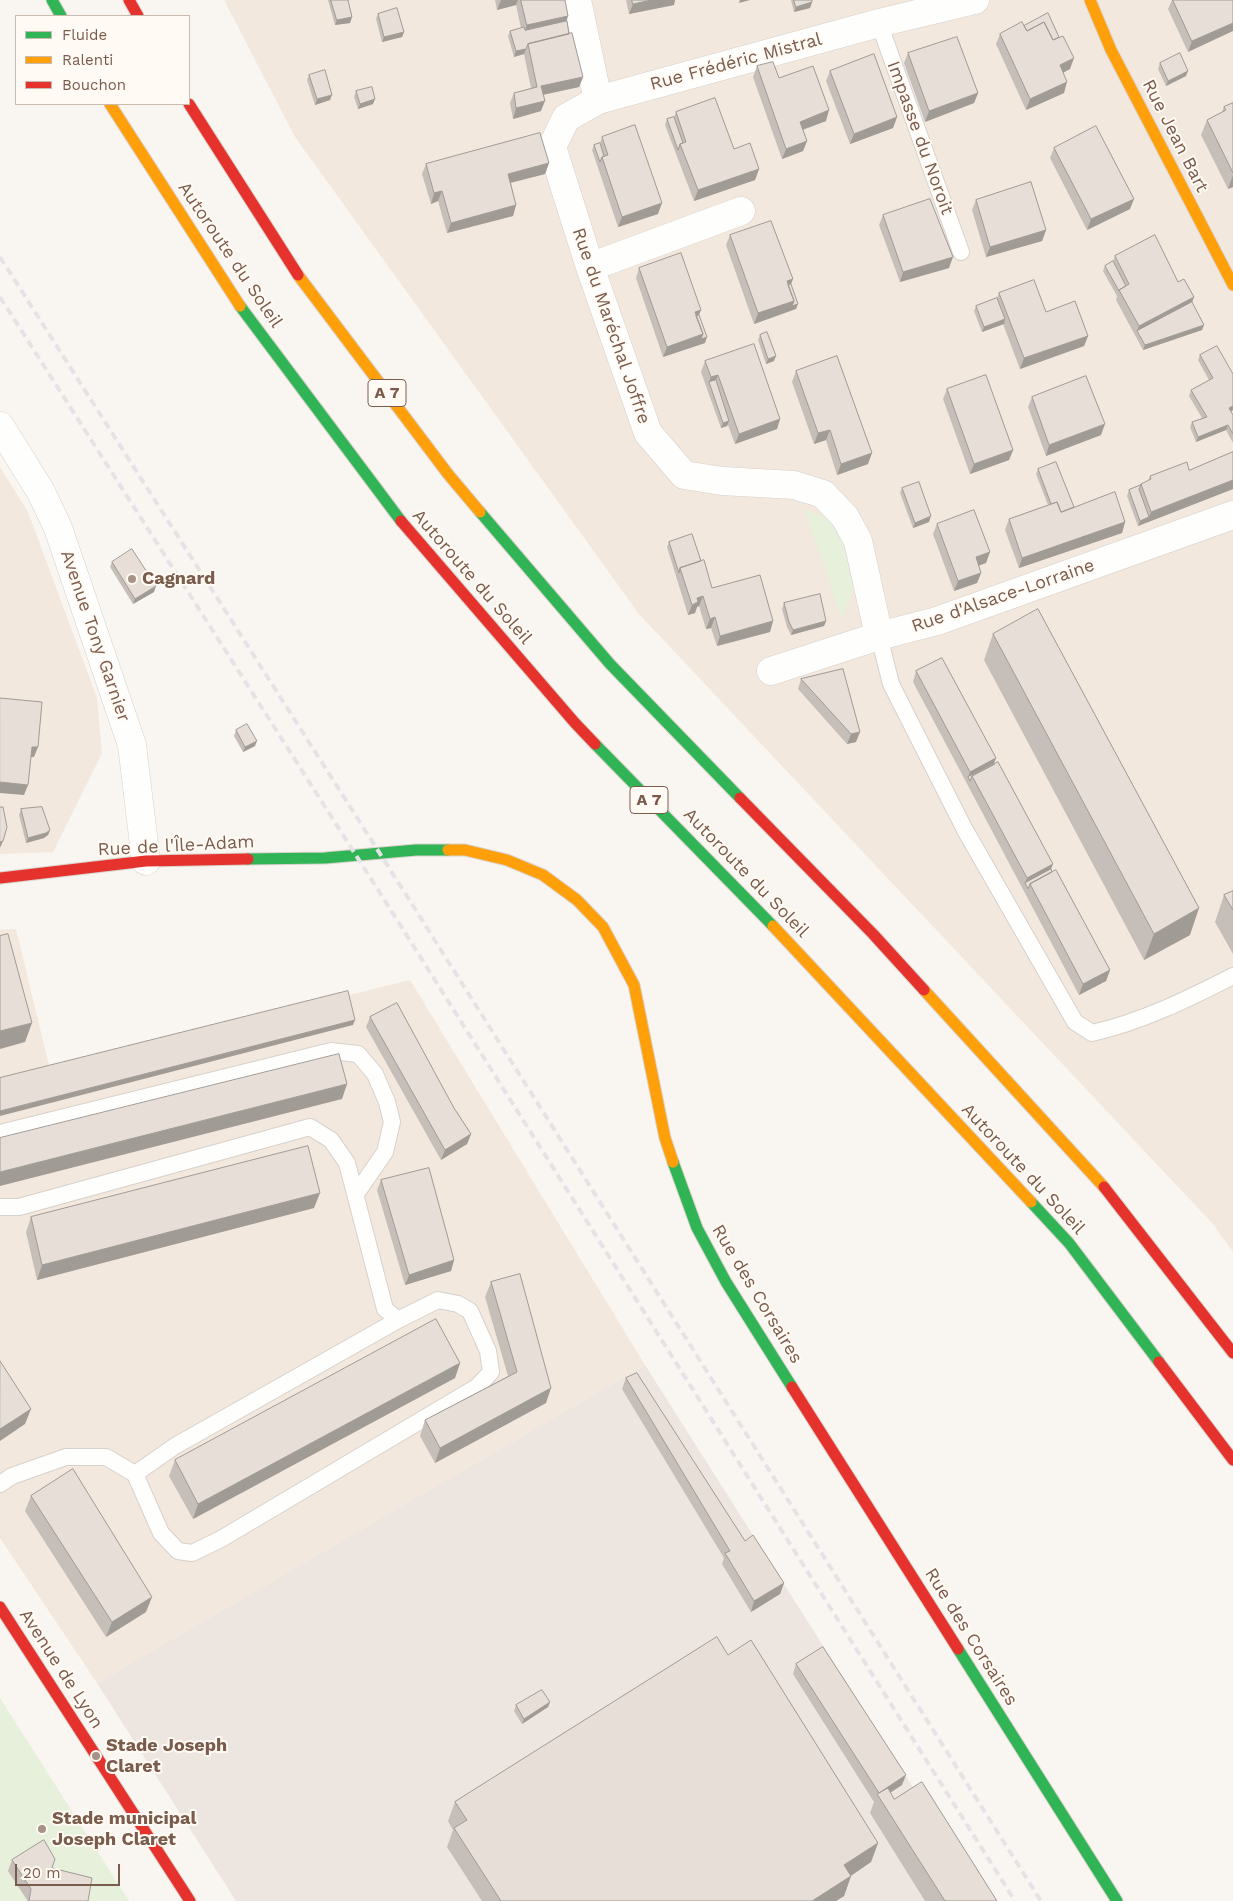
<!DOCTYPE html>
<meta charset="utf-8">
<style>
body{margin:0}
#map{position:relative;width:1233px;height:1901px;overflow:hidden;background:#f9f5f0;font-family:"Work Sans",sans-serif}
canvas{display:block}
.legend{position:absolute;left:15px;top:15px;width:175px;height:90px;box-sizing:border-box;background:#fffaf3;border:1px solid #cabbb1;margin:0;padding:6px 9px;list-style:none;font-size:15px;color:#7a5c4d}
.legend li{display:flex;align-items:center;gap:10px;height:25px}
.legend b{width:25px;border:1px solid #cabbb1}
.scale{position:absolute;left:15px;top:1864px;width:105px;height:22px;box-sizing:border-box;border:2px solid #7a5c4d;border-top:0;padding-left:6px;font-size:15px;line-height:18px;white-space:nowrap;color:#7a5c4d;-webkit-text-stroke:4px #fffaf3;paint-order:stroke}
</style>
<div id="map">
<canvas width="1233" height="1901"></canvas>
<ul class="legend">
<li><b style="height:6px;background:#30b455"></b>Fluide</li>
<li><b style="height:6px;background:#ff9f0a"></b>Ralenti</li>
<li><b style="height:6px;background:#e5322d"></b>Bouchon</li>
</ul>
<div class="scale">20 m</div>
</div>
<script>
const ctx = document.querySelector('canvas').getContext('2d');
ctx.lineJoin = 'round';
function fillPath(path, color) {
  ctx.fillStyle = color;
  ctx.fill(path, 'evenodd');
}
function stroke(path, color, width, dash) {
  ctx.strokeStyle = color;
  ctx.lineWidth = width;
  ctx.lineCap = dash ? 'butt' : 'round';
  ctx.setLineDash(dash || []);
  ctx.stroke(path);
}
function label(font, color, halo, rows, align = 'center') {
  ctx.font = font + ' "Work Sans",sans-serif';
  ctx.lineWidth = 4;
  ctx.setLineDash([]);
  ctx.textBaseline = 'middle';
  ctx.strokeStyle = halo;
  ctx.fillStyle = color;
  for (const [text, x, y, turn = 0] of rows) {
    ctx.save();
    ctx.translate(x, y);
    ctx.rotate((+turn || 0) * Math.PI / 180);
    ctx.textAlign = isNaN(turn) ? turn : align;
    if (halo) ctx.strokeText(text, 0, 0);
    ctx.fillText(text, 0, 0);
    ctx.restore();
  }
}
fillPath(new Path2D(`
 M224,0H1233V1252L1213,1224L639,614L295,137Z
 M0,467L28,512L97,698L102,753L53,852L0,854Z
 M16,929L50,1070L410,980L645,1365L97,1683L0,1538V930Z`), '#f2e8de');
fillPath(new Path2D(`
 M645,1365L985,1901H236L97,1683Z`), '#ede5e0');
fillPath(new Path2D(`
 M804,509L827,519L839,532L850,562L853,590L842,619Z
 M0,1698L129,1901H0Z`), '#e7f0db');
const lane = new Path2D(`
 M879,23L961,252
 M879,636L891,684L965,830L1075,1022L1092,1033C1141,1022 1188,999 1233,976
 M0,1133L331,1051L358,1054L375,1074L387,1102L392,1122L385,1152L356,1194
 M0,1207H19L310,1127L331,1140L347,1163L385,1309L398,1320L438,1300L458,1304L470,1311L488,1351L491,1372L477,1387L221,1539L192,1553L178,1551L161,1533L135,1474L106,1457H66L12,1476L0,1484
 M135,1474L175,1446L398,1320`);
const street = new Path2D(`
 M577,0L598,100
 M590,267L741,211
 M0,426L41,492L58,528L132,745L146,861
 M879,636L858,541L845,517L823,494L794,485L722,481L684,475L648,433L590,267L552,147L566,118L598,100L879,23L975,0
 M771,671L879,636L937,621L1233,515`);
const fast = new Path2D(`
 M52,0L61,16
 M240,306L401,521
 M480,512L610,664L740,798
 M595,744L773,926
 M248,859L325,858L416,850H448
 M673,1162L697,1228L726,1282L792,1387
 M1031,1202L1069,1243L1159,1362
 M958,1649L1117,1901`);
const slow = new Path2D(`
 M1090,0L1111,50L1233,285
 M110,104L240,306
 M298,275L448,474L480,512
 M448,850H465L507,860L543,875L577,900L603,927L634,985L665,1138L673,1162
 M773,926L1031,1202
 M924,990L1104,1187`);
const jam = new Path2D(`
 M129,0L138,16
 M189,104L298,275
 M401,521L575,723L595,744
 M740,798L873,934L924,990
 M0,878L146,861L248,859
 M1104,1187L1233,1353
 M1159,1362L1233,1460
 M792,1387L958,1649
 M0,1607L190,1901`);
stroke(lane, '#d7d1cb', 18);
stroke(street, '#d7d1cb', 29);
stroke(fast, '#d9d2cb', 13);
stroke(slow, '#d9d2cb', 13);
stroke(jam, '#d9d2cb', 13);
stroke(lane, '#fefefd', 16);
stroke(street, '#fefefd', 28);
stroke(fast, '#30b455', 11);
stroke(slow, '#ff9f0a', 11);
stroke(jam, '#e5322d', 11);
stroke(new Path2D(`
 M0,257L398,882L1041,1901
 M0,297L380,893L1015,1901`), '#e6e3e7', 4, [8, 5]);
fillPath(new Path2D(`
 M328,0H348L352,17L350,23L335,25Z
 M495,0H565L567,21L569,34L583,77L579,87L543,95L541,111L513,119L510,103L514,93L531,88L524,54L514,57L508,36L510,31L521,28L516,5L497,10Z
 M626,0H675L674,5L629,14Z
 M791,0H812V2L810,8L794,12Z
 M1172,0H1233L1188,52L1168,9Z
 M378,14L404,32L402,37L382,42L376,19Z
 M1024,26L1070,69L1063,72L1064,93L1026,110L996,44L1000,34Z
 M908,53L978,93L974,103L925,122L904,63Z
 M1160,63L1186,76L1166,86L1158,69Z
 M757,66L779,78L826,121L803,130L807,141L803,151L782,159L753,77Z
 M830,71L897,117L893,128L850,144L826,81Z
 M309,75L330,100L315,105L307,80Z
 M356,91L373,104L358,109L354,97Z
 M1233,103V187L1228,189L1201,135L1207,120L1222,112L1224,107Z
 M676,112L734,149L759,169L755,180L694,201L665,125L667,119L674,117Z
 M602,137L658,214L618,227L592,150L594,145L600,143Z
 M1054,148L1130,209L1087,230L1050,158Z
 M549,163L545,174L511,183L516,205L513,216L447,233L438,201L431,204L422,174L426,164Z
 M976,200L1046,230L1042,241L986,257L972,210Z
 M883,215L949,268L900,282L879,225Z
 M730,235L791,284L796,309L754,324L726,245Z
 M1115,256L1178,282L1194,297L1192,302L1202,330L1143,350L1116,300L1117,296L1103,271L1105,266L1113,261Z
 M639,268L699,315L705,343L663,357L636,278Z
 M999,293L1046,312L1088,336L1084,346L1020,369L1003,324L982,332L974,311L976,306L997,298Z
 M760,335L774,361L766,364L758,340Z
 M1200,355L1233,374V410L1231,412L1233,415V443L1226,430L1196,442L1190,427L1192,422L1202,418L1189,396L1191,390L1209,380L1198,360Z
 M705,361L780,419L777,429L735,444L728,425L727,426L721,428L701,372Z
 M796,371L868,464L837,475L826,440L814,444L792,382Z
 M947,389L1013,450L1009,460L970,474L943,399Z
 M1032,397L1101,435L1046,456L1028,407Z
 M1038,469L1074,507L1125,522L1122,533L1019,568L1005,530L1009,519L1048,505L1036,474Z
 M1189,470L1233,489L1138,526L1127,496L1129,490L1148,481L1150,476Z
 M902,488L929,522L913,528L900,493Z
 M937,524L986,563L979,565L981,573L977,583L954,591L933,534Z
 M669,542L701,561L712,588L773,621L770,632L717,646L711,628L706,629L699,606L697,607L695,613L688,615L667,547Z
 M112,562L154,592L133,604L110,567Z
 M784,603L826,621L824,626L791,635L787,627L782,609Z
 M993,634L1190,935L1144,960L984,660Z
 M843,669L856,742L847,744L798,689L801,679Z
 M916,671L996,758L994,763L1051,869L1110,970L1106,981L1079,995L913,682Z
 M236,730L255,746L243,752L234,736Z
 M21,809L50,830L48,835L44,838L26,843L19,815Z
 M1233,891V954L1215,922L1224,895Z
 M370,1017L454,1108L471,1134L467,1144L441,1160L366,1027Z
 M381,1180L454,1260L451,1271L405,1285L377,1190Z
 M314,1208L37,1280L26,1232L31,1217Z
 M491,1282L546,1403L435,1463L420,1436L425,1420L508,1376L485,1297Z
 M460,1363L455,1378L193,1519L169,1476L175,1460Z
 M626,1378L745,1541L784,1583L780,1594L751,1612L722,1564L724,1558L622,1389Z
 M31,1496L146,1612L106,1637L25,1511Z
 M728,1655L878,1843L871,1862L851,1876L844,1896L836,1901H482L447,1847L453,1830L448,1821L455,1802Z
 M796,1664L902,1785L890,1793L894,1799L997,1901H925L870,1813L874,1802L793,1674Z
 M550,1702L548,1707L522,1724L514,1711L516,1705Z
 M12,1860L52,1868L88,1901H27V1900L8,1871Z`), '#c6bfb9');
fillPath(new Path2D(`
 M501,0H518L516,5L497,10Z
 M652,0H675L674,5L629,14L633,4Z
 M740,0H750L739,3Z
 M812,2L810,8L794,12L796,7Z
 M568,16L565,27L523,35L527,25Z
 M352,17L350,23L335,25L337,20Z
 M1233,23V31L1188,52L1192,41Z
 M404,32L402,37L382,42L384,37Z
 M526,49L524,54L514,57L516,51Z
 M1074,58L1070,69L1057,76L1060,65Z
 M1188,71L1186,76L1166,86L1168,81Z
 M583,77L579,87L537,96L541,86Z
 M1067,82L1064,93L1026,110L1030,99Z
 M978,93L974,103L925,122L929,111Z
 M332,95L330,100L315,105L317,99Z
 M375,99L373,104L358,109L360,104Z
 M545,101L541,111L513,119L516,108Z
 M829,110L826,121L796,132L800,122Z
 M897,117L893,128L850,144L854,134Z
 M807,141L803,151L782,159L786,149Z
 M549,163L545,174L505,184L508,174Z
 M759,169L755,180L694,201L698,190Z
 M1233,175V187L1228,189Z
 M442,191L438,201L431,204L434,193Z
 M1134,199L1130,209L1087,230L1091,219Z
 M662,203L658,214L618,227L622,217Z
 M516,205L513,216L447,233L451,223Z
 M1046,230L1042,241L986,257L990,247Z
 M953,257L949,268L900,282L903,272Z
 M793,279L789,289L787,281Z
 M1194,297L1190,308L1137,331L1139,326Z
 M794,301L790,311L754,324L758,313Z
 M798,304L796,309L790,311L792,306Z
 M701,310L697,320L695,312Z
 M1005,319L1004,324L982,332L984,327Z
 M1204,325L1202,330L1143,350L1145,345Z
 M703,334L707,337L705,343L663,357L667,347Z
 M1088,336L1084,346L1020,369L1024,358Z
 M776,356L774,361L766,364L768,359Z
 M718,375L714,385L709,382L711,377Z
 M1233,406V410L1227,413L1229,408Z
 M780,419L777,429L735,444L739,434Z
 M729,421L727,426L721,428L723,423Z
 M1105,424L1101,435L1046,456L1049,445Z
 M1228,425L1226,430L1196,442L1198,437Z
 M830,430L826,440L814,444L818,433Z
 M1013,450L1009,460L970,474L974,464Z
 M872,453L868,464L837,475L841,464Z
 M1233,480V489L1138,526L1140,521L1149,517L1151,512Z
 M931,516L929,522L913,528L915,523Z
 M1125,522L1122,533L1019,568L1022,558Z
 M990,552L986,563L972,568L976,557Z
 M981,573L977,583L954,591L958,581Z
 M156,586L154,592L133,604L135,599Z
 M703,596L699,606L697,607L695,613L688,615L692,605L697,598Z
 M715,617L711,628L706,629L710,619Z
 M773,621L770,632L717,646L720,636Z
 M826,621L824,626L791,635L793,630Z
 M860,732L856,742L847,744L851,734Z
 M257,741L255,746L243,752L245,747Z
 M32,747H38L34,757H29Z
 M996,758L992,768L968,777L966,782L970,772Z
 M0,782L28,785L24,795L0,793Z
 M50,830L48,835L44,838L26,843L28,838Z
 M3,841L0,848V842Z
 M1053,864L1049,874L1025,883L1027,878Z
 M1199,908L1190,935L1144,960L1154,934Z
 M1110,970L1106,981L1079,995L1083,984Z
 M355,1020L353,1025L0,1116V1111Z
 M32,1023L25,1042L0,1049V1031Z
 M347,1084L342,1099L0,1186V1172Z
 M471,1134L467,1144L441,1160L445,1150Z
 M320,1193L314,1208L37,1280L42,1265Z
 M454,1260L451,1271L405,1285L409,1275Z
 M460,1363L455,1378L193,1519L198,1504Z
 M551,1388L546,1403L435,1463L440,1448Z
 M31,1409L25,1424L0,1441V1429Z
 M784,1583L780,1594L751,1612L754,1601Z
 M152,1597L146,1612L106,1637L112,1622Z
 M550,1702L548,1707L522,1724L524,1719Z
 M906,1775L902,1785L880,1799L879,1793Z
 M878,1843L871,1862L837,1885L844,1865Z
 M851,1876L844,1896L836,1901H812Z`), '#a19b96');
const building = new Path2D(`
 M331,0H348L352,17L337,20Z
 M521,0H565L568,16L527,25Z
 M632,0H652L633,4Z
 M794,0H812V2L796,7Z
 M1173,0H1233V23L1192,41Z
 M397,8L404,32L384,37L378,14Z
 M1048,13L1059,37L1053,40L1044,22L1027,31L1024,26Z
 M567,21L569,34L528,44L526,49L516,51L510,31L524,27L525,30Z
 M1022,22L1027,31L1044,22L1053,40L1063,36L1074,58L1060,65L1067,82L1030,99L1000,34Z
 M572,33L583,77L541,86L545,101L516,108L514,93L537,87L528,44Z
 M957,37L978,93L929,111L908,53Z
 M1180,53L1188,71L1168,81L1160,63Z
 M874,54L897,117L854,134L830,71Z
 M773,62L779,78L813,66L829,110L800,122L807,141L786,149L757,66Z
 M325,70L332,95L317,99L309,75Z
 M372,87L375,99L360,104L356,91Z
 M715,98L734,149L750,143L759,169L698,190L680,144L686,142L676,112Z
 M1233,103V173L1207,120L1226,110L1224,107Z
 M674,117L683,143L680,144L678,150L667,119Z
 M635,125L662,203L622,217L602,157L608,155L602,137Z
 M1096,126L1134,199L1091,219L1054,148Z
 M540,133L549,163L508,174L516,205L451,223L442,191L434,193L426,164Z
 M600,143L604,156L602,157L600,162L594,145Z
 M1031,182L1046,230L990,247L976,200Z
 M930,199L953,257L903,272L883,215Z
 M771,221L793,279L787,281L794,301L758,313L730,235Z
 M1155,235L1178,282L1184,279L1194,297L1139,326L1119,290L1129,284L1115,256Z
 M681,253L701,310L695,312L703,334L667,347L639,268Z
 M1113,261L1126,286L1119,290V291L1105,266Z
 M1034,280L1046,312L1075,301L1088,336L1024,358L999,293Z
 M791,284L798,304L792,306L794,301L788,285Z
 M997,298L1005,319L984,327L976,306Z
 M1192,302L1204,325L1145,345L1137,331Z
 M699,315L707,337L701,339L703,334L696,316Z
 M767,332L776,356L768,359L760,335Z
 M754,344L780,419L739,434L718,375L711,377L705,361Z
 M1217,346L1233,374V406L1229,408L1233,415V434L1228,425L1198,437L1192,422L1207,417L1191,390L1213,378L1200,355Z
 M837,356L872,453L841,464L830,430L818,433L796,371Z
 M986,375L1013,450L974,464L947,389Z
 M1086,376L1105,424L1049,445L1032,397Z
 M716,380L729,421L723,423L709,382Z
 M1233,452V480L1151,512L1141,484L1151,479L1150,476L1187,462L1189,470Z
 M1056,462L1074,507L1061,512L1057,502L1051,504L1038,469Z
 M919,482L931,516L915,523L902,488Z
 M1141,485L1139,489L1149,517L1140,521L1129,490Z
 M1115,492L1125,522L1022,558L1009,519L1057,502L1061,512Z
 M974,510L990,552L976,557L981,573L958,581L937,524Z
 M692,534L701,561L680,568L679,573L669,542Z
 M132,549L156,586L135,599L112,562Z
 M704,560L712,588L760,575L773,621L720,636L715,617L710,619L703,596L697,598L698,602L692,605L680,568Z
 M820,594L826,621L793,630L789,622L784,603Z
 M1038,609L1199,908L1154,934L993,634Z
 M942,658L996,758L970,772L916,671Z
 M843,669L860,732L851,734L801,679Z
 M0,698L42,702L38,747H32L28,785L0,782Z
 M247,724L257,741L245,747L236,730Z
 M998,762L1053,864L1027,878L972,776Z
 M994,763L995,764L972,776L970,781L968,777Z
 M0,807H3L7,827L3,841L0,842Z
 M42,807L50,830L46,833L28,838L21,809Z
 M1051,869L1052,872L1030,884L1028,889L1025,883Z
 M1056,870L1110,970L1083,984L1030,884Z
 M1233,891V910L1224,895Z
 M8,934L32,1023L0,1031V936Z
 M348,991L355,1020L0,1111V1078Z
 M397,1003L454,1108L471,1134L445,1150L370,1017Z
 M339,1054L347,1084L0,1172V1138Z
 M308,1146L320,1193L42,1265L31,1217Z
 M429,1168L454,1260L409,1275L381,1180Z
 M520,1274L551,1388L440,1448L425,1420L517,1372L491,1282Z
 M436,1319L460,1363L198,1504L175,1460Z
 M0,1361L31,1409L0,1429Z
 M637,1373L745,1541L753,1535L784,1583L754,1601L725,1553L730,1551L626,1378Z
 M73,1469L152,1597L112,1622L31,1496Z
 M717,1637L728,1655L751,1640L878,1843L844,1865L851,1876L812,1901H501L454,1828L467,1820L455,1802Z
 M823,1647L906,1775L879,1793L796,1664Z
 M542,1690L550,1702L524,1719L516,1705Z
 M922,1782L997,1901H945L877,1794L888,1788L894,1799Z
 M44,1840L55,1859L52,1868L92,1878L88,1901H29L31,1889L12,1860Z`);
fillPath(building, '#e6ded7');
stroke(building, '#a19b96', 1);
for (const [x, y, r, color] of [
 [132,579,5,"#a69286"],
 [96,1756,5,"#a69286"],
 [42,1829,5,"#a69286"]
]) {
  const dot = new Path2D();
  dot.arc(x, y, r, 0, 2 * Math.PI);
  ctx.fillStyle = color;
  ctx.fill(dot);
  stroke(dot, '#fffaf3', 2);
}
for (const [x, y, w] of [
 [387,393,38],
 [649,800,38]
]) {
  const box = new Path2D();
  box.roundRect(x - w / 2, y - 13.5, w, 27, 4);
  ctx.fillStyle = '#fffaf3';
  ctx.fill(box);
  stroke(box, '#7a5c4d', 1);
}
label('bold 16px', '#7a5c4d', null, [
 ["A 7",387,393],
 ["A 7",649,800]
]);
label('18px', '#7a5c4d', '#fffaf3', [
 ["Rue Frédéric Mistral",736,62,-15],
 ["Rue Jean Bart",1175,136,63],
 ["Impasse du Noroit",920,138,70],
 ["Autoroute du Soleil",230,255,56],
 ["Rue du Maréchal Joffre",611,326,71],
 ["Autoroute du Soleil",472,577,49],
 ["Rue d'Alsace-Lorraine",1003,596,-19],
 ["Avenue Tony Garnier",95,636,71],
 ["Rue de l'Île-Adam",176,846,-3],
 ["Autoroute du Soleil",746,873,46],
 ["Autoroute du Soleil",1023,1169,47],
 ["Rue des Corsaires",757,1294,59],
 ["Rue des Corsaires",971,1637,58],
 ["Avenue de Lyon",61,1669,57]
]);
label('bold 18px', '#7a5c4d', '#fffaf3', [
 ["Cagnard",142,579],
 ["Stade Joseph",106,1746],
 ["Claret",106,1767],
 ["Stade municipal",52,1819],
 ["Joseph Claret",52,1840]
], 'left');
</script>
